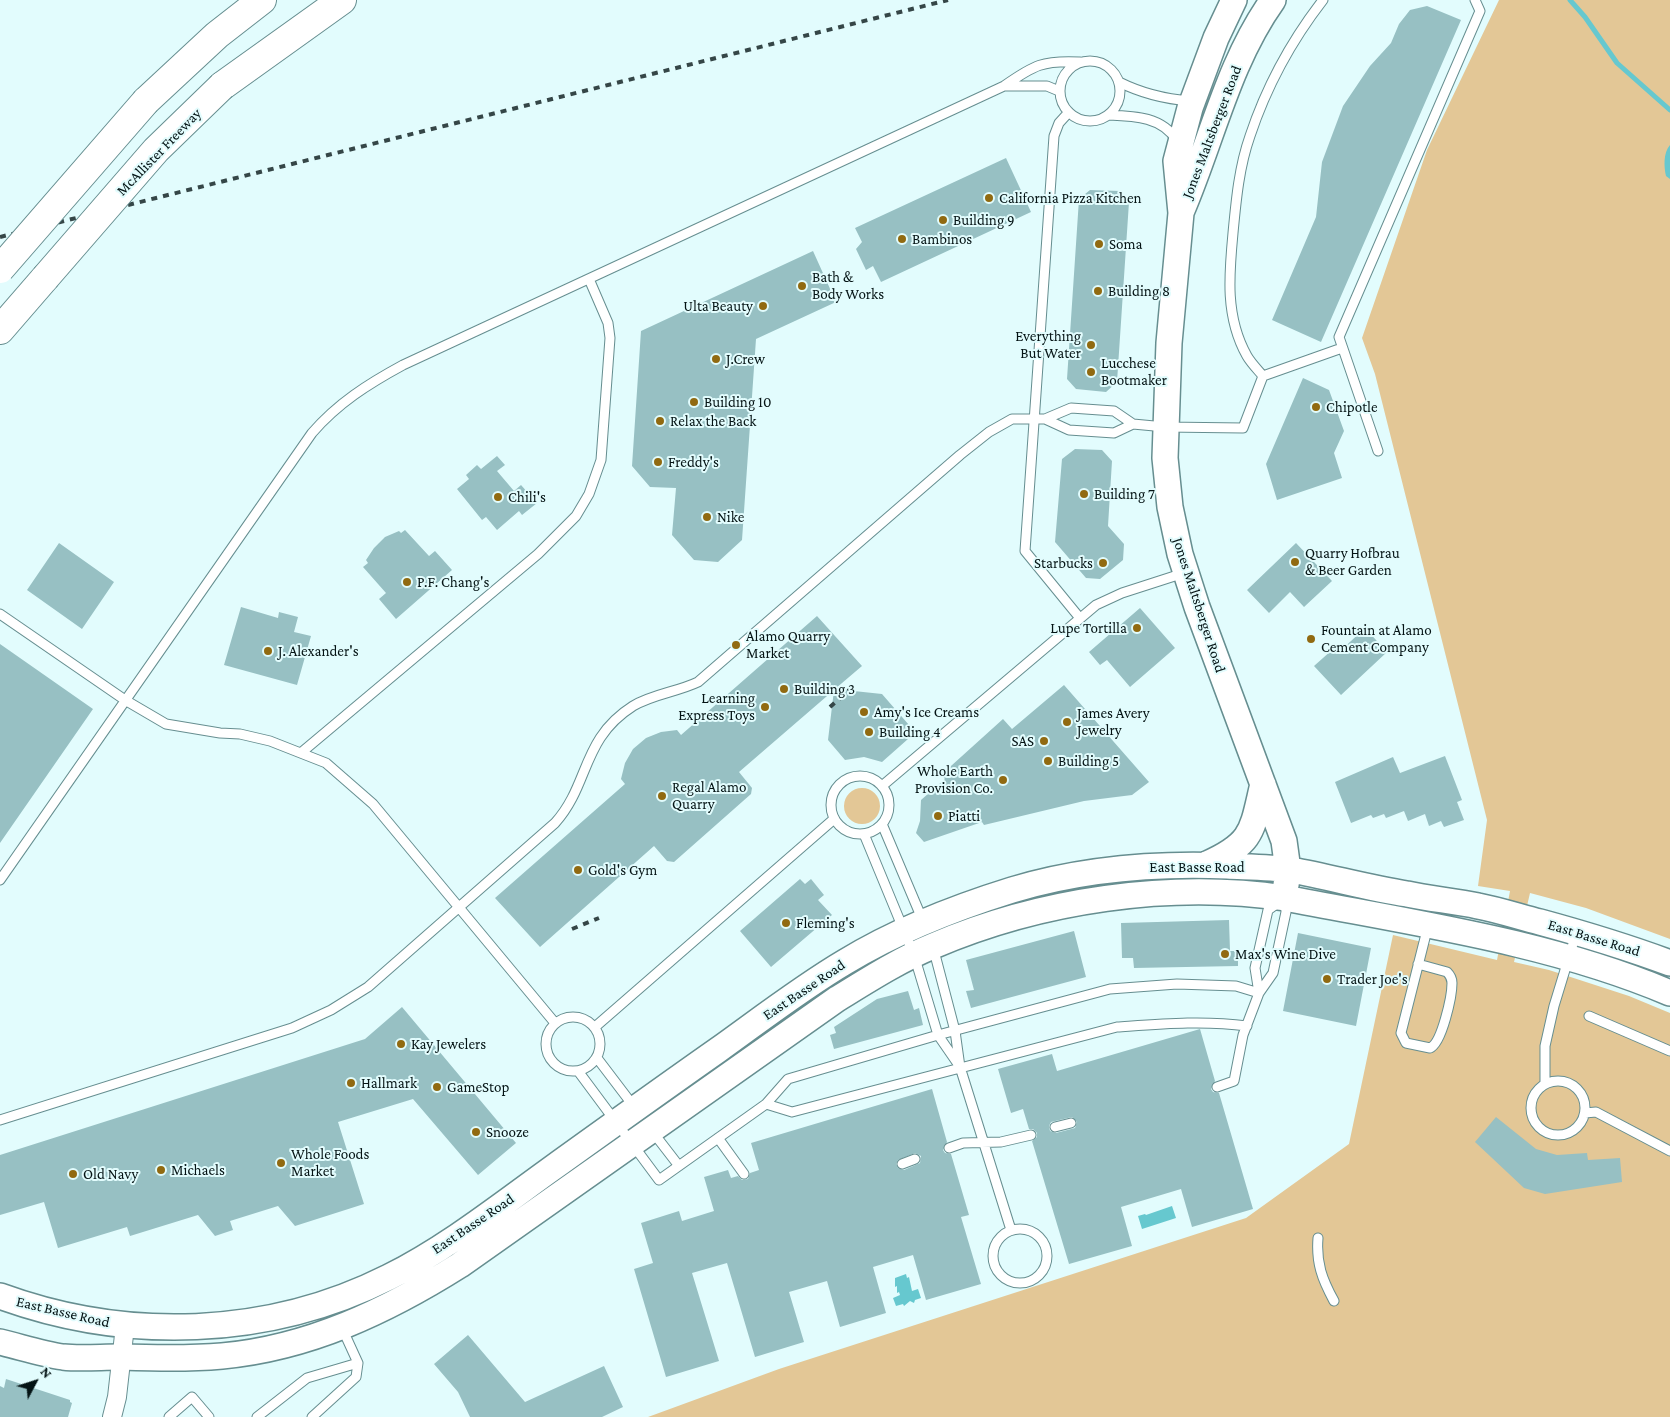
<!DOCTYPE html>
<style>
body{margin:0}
#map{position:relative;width:1670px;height:1417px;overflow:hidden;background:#e2fcfd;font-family:"Crimson Pro",serif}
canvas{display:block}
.north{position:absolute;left:10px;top:1357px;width:50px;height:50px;-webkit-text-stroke:4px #e2fcfd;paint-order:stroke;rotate:50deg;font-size:14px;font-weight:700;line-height:20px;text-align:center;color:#041314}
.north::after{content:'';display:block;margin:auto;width:18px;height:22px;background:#041314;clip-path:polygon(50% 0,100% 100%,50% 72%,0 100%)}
</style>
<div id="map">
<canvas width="1670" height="1417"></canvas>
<div class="north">N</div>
</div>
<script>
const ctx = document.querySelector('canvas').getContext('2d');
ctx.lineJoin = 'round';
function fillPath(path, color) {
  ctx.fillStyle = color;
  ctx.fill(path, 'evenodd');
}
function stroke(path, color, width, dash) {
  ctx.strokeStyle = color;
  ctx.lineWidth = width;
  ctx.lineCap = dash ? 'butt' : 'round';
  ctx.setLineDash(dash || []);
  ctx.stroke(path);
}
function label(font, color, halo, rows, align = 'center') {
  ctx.font = font + ' "Crimson Pro",serif';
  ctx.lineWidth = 4;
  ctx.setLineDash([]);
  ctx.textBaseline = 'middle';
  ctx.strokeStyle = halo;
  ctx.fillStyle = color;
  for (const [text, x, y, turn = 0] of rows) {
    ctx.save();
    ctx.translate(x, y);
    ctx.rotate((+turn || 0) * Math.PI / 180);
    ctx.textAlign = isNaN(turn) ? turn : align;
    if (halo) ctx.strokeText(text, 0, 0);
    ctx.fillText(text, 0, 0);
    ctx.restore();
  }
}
fillPath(new Path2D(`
 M1499,0H1670V939L1586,908L1530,893L1514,962L1549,970L1629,996L1670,1013V1417H648L779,1369L1246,1218L1349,1144L1393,935L1497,960L1510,891L1478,886L1487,820L1375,374L1362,338L1427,150Z
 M844 806a18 18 0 1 1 36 0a18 18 0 1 1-36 0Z`), '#e3c796');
fillPath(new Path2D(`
 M1670,145V179L1666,176C1664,167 1663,153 1670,145Z
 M1172,1206L1176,1218L1142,1229L1138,1216L1145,1214L1146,1215Z
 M906,1274L907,1278L909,1277L912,1291L918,1289L921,1298L915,1300L914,1303L910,1301L904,1306L903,1304L896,1306L893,1298L900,1295L899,1292L897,1293V1286L895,1287V1278Z`), '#66c8cf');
stroke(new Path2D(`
 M1570,0L1585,17L1617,63L1670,110`), '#66c8cf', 5);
fillPath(new Path2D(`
 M1427,6L1461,20L1321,342L1272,320L1316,217L1322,162L1343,106L1370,66L1391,43L1399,24L1410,10Z
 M1006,158L1031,212L881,282L873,266L866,270L856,249L862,242L855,228Z
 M1090,190L1120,191L1129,202L1117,382L1106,392L1076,389L1067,379L1079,199Z
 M813,251L836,302L756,339L742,540L718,562L694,560L672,535L676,488L650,487L632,466L641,331Z
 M1303,378L1329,390L1344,431L1334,453L1342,478L1277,500L1266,464Z
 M1075,449L1102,450L1112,461L1108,526L1124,544L1123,560L1100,579L1086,578L1055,542L1062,459Z
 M497,456L505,465L497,471L514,491L521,485L537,503L522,515L519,511L497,530L486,517L482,520L457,489L469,479L466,475L477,465L481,469Z
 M405,530L429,556L435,551L452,570L396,619L379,599L386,593L363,567L368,563L366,560L374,548L385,537L399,531L401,533Z
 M59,543L114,582L82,629L27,590Z
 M1296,543L1332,581L1304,607L1290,592L1269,613L1247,590Z
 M241,607L278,618L279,612L298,617L294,632L311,636L297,685L224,665Z
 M1140,608L1175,648L1130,687L1107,660L1100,665L1089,652Z
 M817,616L862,666L835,689L882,694L909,725L908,739L882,762L864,757L845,760L828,740L834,690L739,772L752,788L751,794L674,862L667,861L654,846L540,947L495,898L625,784L621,779L625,763L633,749L646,738L661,732L677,730L681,735Z
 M1365,628L1387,652L1341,695L1314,666L1332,650L1337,654Z
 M0,644L93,709L0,843Z
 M1064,685L1149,782L1132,795L1084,801L984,825L982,822L924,842L916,833L920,821L921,800L945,779L941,775L1003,719L1012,729Z
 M1445,756L1462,800L1457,802L1464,820L1444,827L1441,821L1429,826L1425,814L1408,821L1404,811L1386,818L1384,814L1373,818L1371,815L1351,823L1335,782L1393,757L1400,773Z
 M800,879L805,884L811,879L824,895L818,900L832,915L771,967L740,931Z
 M1229,920L1230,951H1238V966L1134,968L1133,958H1122L1121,923Z
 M1074,931L1086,977L971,1008L966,991L974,990L966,960Z
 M1298,933L1371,948L1356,1026L1283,1011Z
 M908,991L914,1010L919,1008L923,1025L834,1049L830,1035L836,1033L834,1027L877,999Z
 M402,1007L516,1143L478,1175L413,1099L338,1122L364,1204L295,1226L278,1206L230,1221L233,1230L215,1236L198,1215L130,1236L127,1227L58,1248L44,1202L0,1215V1155L365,1039Z
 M1200,1029L1215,1081L1211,1089L1213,1092L1219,1093L1253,1209L1192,1227L1181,1189L1121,1207L1132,1246L1069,1264L1032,1141L1037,1137V1133L1033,1129H1029L1023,1109L1011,1113L998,1069L1052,1054L1057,1071ZM1072,1117L1077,1122L1075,1128L1056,1133L1050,1131L1049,1126L1051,1122Z
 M932,1089L947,1142L943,1150L945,1153L951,1154L969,1215L961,1217L981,1284L926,1300L913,1255L873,1267L886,1313L840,1327L827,1281L789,1292L804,1342L755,1357L727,1263L692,1273L719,1361L666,1377L634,1269L653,1263L641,1223L679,1211L682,1221L714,1211L704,1177L728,1170L731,1178L738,1176L742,1180L748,1179L750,1173L759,1170L751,1143ZM915,1153L921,1156L920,1163L904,1170L898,1168L896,1164L898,1160Z
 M1496,1117L1536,1149L1557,1155L1587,1153L1588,1160L1620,1158L1622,1182L1545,1194L1524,1188L1475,1142Z
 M468,1335L525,1402L604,1366L623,1407L602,1417H470L458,1392L434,1364Z
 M6,1379L70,1400V1402L72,1403L68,1417H0V1386L4,1388Z`), '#97c0c3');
const service = new Path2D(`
 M1060 91a30 30 0 1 1 60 0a30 30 0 1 1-60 0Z
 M1119,82C1143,94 1164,99 1190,101
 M1005,86H1047L1059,91
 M1069,112L1059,123L1054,136L1025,551L1079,617
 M1109,115C1135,116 1163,117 1177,141
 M1263,376L1342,348
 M1045,419L1069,430L1114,433L1133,424
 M1378,451L1339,337L1480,11L1475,0
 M0,614L125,700L166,724L220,733L240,734L270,741L326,763L373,804L555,1023
 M302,752L538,554L576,516L589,494L601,460L610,338L608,323L589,279
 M831 805a29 29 0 1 1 58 0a29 29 0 1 1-58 0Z
 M882,786L1096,605L1122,593L1184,573
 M882,824L923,921
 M864,834L914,955L938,1035L958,1064
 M0,880L312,433C338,403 368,384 403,365L1004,86C1034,65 1043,60 1080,62
 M933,947L955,1031L960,1067L1011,1230
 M1418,964L1447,972C1450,975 1452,978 1452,983C1452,996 1442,1043 1430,1048L1406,1043L1401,1033L1428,926
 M1259,993L1255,968L1268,910L1279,902
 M1589,1016L1670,1051
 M546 1044a27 27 0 1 1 54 0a27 27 0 1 1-54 0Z
 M595,1027L834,819
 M597,1058L635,1108
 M578,1071L659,1180L766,1104L788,1079L938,1035L1110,989L1177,984L1236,986L1259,993
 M1531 1108a27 27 0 1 1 54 0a27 27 0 1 1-54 0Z
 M1545,1084V1046L1554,1006L1576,934
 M1217,1087L1234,1081L1243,1035L1259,993L1273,973L1286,912L1285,900
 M766,1104L792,1112L1117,1027C1160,1024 1203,1020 1247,1026
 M1585,1113L1596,1112L1670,1151
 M0,1120L292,1028L331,1010L368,987L555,823C590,784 581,739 633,706C653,694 677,692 698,682L960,455L989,432L1012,419H1045L1071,408L1114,411L1133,424L1165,427L1243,428L1263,376C1258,370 1251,363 1247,356C1225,317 1229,275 1233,233C1236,201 1239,167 1250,136C1266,88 1292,40 1323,0
 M1055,1127L1071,1123
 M652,1131L679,1166
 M718,1138L744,1174
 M949,1148L963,1143L1001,1142L1031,1135
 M902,1164L915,1159
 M993 1256a27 27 0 1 1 54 0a27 27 0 1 1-54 0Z
 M1318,1238C1316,1263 1322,1279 1334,1301
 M169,1417L192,1397L209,1417
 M257,1417L307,1378L358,1363
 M312,1417L356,1377L358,1363L342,1328`);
const minor = new Path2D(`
 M112,1417L117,1397L125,1326`);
const secondary = new Path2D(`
 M1234,0L1216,38L1190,108L1176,161L1181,213L1169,343L1165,458L1170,507L1180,554L1197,607L1284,841L1288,870L1286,885
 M1182,210C1212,140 1228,63 1273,0
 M1207,864C1254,843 1252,830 1263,784
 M0,1296C126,1342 268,1338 389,1277C445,1249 496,1209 547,1172C604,1131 661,1090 718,1050C760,1020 801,988 845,962C896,931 954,908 1012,890C1082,869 1154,863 1227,866C1248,867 1270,867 1291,870C1330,877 1368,888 1407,894C1430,899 1455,901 1478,906C1499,910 1520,917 1540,922C1584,934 1627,947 1670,963
 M0,1342C21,1347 42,1354 63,1357C81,1359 101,1357 119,1357C154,1358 187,1359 222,1356C309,1348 387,1311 460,1265L837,999C868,980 899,960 933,946C1040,900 1170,881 1285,898C1413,923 1550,942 1670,993`);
const motorway = new Path2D(`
 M222,86L342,0
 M146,101L217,35L262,0
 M0,330L45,278`);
stroke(service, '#668e90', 11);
stroke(minor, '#668e90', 20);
stroke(secondary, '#668e90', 28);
stroke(motorway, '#668e90', 30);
stroke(service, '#fff', 9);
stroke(minor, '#fff', 18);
stroke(secondary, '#fff', 25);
stroke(motorway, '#fff', 28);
stroke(new Path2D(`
 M0,237L948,0
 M830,707L856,684
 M572,929L599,918`), '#354647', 4, [6, 6]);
const motorwayBridge = new Path2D(`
 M0,269L146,101
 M45,278L156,150L222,86`);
stroke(motorwayBridge, '#668e90', 30, []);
stroke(motorwayBridge, '#fff', 28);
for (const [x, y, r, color] of [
 [989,198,5,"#916a11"],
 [943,220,5,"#916a11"],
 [902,239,5,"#916a11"],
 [1099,244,5,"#916a11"],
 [802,286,5,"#916a11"],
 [1098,291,5,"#916a11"],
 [763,306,5,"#916a11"],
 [1091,345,5,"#916a11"],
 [716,359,5,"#916a11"],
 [1091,372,5,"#916a11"],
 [694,402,5,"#916a11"],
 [1316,407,5,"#916a11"],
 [660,421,5,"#916a11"],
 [658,462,5,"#916a11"],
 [1084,494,5,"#916a11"],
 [498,497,5,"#916a11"],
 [707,517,5,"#916a11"],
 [1295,562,5,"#916a11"],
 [1103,563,5,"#916a11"],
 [407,582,5,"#916a11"],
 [1137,628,5,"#916a11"],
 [1311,639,5,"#916a11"],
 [736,645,5,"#916a11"],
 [268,651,5,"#916a11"],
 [784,689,5,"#916a11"],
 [765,707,5,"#916a11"],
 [864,712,5,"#916a11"],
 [1067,722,5,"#916a11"],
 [869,732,5,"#916a11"],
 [1044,741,5,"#916a11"],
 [1048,761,5,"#916a11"],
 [1003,780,5,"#916a11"],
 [662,796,5,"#916a11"],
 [938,816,5,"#916a11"],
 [578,870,5,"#916a11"],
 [786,923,5,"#916a11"],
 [1225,954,5,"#916a11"],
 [1327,979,5,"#916a11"],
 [401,1044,5,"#916a11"],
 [351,1083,5,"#916a11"],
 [437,1087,5,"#916a11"],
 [476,1132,5,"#916a11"],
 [281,1163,5,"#916a11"],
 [161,1170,5,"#916a11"],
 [73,1174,5,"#916a11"]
]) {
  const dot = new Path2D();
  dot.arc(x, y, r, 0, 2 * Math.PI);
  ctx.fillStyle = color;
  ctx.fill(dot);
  stroke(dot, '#e2fcfd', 2);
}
label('15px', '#041314', '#e2fcfd', [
 ["Jones Maltsberger Road",1212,132,-69],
 ["McAllister Freeway",159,152,-46],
 ["Jones Maltsberger Road",1199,605,72],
 ["East Basse Road",1197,867],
 ["East Basse Road",1594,938,17],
 ["East Basse Road",804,990,-34],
 ["East Basse Road",473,1224,-34],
 ["East Basse Road",63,1312,13]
]);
label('15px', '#041314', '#e2fcfd', [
 ["California Pizza Kitchen",999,198],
 ["Building 9",953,220],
 ["Bambinos",912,239],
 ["Soma",1109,244],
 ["Bath &",812,277],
 ["Body Works",812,294],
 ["Building 8",1108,291],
 ["Ulta Beauty",753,306,"right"],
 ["Everything",1081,336,"right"],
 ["But Water",1081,353,"right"],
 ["J.Crew",726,359],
 ["Lucchese",1101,363],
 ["Bootmaker",1101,380],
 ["Building 10",704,402],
 ["Chipotle",1326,407],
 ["Relax the Back",670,421],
 ["Freddy's",668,462],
 ["Building 7",1094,494],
 ["Chili's",508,497],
 ["Nike",717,517],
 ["Quarry Hofbrau",1305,553],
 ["& Beer Garden",1305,570],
 ["Starbucks",1093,563,"right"],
 ["P.F. Chang's",417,582],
 ["Lupe Tortilla",1127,628,"right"],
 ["Fountain at Alamo",1321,630],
 ["Cement Company",1321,647],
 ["Alamo Quarry",746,636],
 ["Market",746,653],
 ["J. Alexander's",278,651],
 ["Building 3",794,689],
 ["Learning",755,698,"right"],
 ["Express Toys",755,715,"right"],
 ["Amy's Ice Creams",874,712],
 ["James Avery",1077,713],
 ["Jewelry",1077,730],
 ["Building 4",879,732],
 ["SAS",1034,741,"right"],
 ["Building 5",1058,761],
 ["Whole Earth",993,771,"right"],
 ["Provision Co.",993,788,"right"],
 ["Regal Alamo",672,787],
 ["Quarry",672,804],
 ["Piatti",948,816],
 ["Gold's Gym",588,870],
 ["Fleming's",796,923],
 ["Max's Wine Dive",1235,954],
 ["Trader Joe's",1337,979],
 ["Kay Jewelers",411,1044],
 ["Hallmark",361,1083],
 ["GameStop",447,1087],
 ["Snooze",486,1132],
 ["Whole Foods",291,1154],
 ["Market",291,1171],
 ["Michaels",171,1170],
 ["Old Navy",83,1174]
], 'left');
</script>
